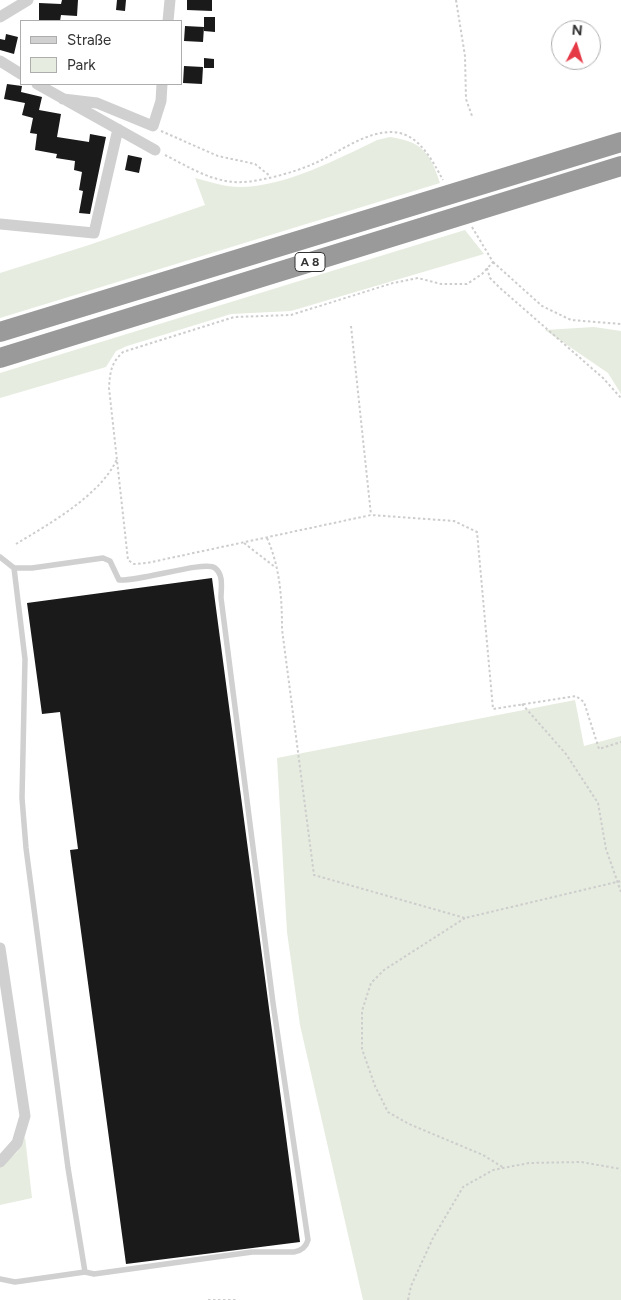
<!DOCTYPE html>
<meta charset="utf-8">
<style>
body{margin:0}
#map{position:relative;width:621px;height:1300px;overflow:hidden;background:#fff;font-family:Figtree,sans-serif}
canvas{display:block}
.legend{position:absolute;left:20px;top:20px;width:162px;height:65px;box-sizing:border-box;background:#fff;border:1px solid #adadad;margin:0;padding:6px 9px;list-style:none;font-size:15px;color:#333}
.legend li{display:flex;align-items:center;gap:10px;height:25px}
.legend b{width:25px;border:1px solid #adadad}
.north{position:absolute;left:551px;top:20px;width:50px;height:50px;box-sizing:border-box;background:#fff;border:1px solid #adadad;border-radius:50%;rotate:5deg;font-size:14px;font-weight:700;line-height:20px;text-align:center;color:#333}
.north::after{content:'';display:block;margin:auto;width:18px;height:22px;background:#e63946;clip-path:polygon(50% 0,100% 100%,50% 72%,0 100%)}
</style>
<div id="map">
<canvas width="621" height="1300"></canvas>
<ul class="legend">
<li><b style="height:6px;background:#d0d0d0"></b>Straße</li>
<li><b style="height:14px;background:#e6ecdf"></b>Park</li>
</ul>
<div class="north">N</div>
</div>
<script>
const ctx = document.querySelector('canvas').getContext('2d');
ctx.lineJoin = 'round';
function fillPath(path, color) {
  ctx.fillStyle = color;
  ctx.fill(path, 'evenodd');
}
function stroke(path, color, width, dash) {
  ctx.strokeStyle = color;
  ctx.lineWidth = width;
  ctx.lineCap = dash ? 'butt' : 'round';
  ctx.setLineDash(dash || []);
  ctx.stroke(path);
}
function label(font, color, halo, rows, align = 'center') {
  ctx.font = font + ' Figtree,sans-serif';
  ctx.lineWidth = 5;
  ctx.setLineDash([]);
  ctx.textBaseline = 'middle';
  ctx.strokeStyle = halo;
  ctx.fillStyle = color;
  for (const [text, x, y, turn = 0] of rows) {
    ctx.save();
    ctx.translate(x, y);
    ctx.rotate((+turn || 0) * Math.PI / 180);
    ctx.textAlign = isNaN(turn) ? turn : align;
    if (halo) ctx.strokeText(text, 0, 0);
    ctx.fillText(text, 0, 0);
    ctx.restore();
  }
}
fillPath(new Path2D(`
 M390,137C423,142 430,153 440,183L0,318V273L89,245L205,205L195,178C210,182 225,187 240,187C284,187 338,159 377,140Z
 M465,230L484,254L291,311L231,314L127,346L116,351L106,367L0,398V373Z
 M594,327L621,331V394L608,373L545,330Z
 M575,700L584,746L621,736V1300H363L300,1025L287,932L277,758Z
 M25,1137L32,1198L0,1205V1167L17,1152Z`), '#e6ecdf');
fillPath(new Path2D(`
 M62,0H78L77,16L61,15L60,21H39V3L61,4Z
 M117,0H126L125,11L116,10Z
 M187,0H212V11L187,10Z
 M204,17H215V32L204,31Z
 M185,26L204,27L203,42L184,41Z
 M6,34L18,37L14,54L0,50V39L5,40Z
 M204,58L214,59V68H204Z
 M184,66L203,67L202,84L183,83Z
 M7,84L22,86L21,92L42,97L39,110L61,114L57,137L89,142L90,134L106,137L90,214L79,213L83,191L79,190L82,172L74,170L75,161L56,158L57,154L35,150L37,134L30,133L33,118L22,115L25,103L4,99Z
 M128,155L142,158L139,173L125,170Z
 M212,578L300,1242L126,1264L70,850L78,849L60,712L42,714L27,603Z`), '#1a1a1a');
stroke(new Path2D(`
 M456,0L465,56L466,99L472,116
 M161,131L218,156L255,164L270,176
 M165,155C189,167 215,184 243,182C263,181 295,172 313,164C340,153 377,121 408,136C425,145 434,164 443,180
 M472,227L493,262L482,274L467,284H441L418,278L393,283L291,315L234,317L123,352C111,363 110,372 109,388L128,560L134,564L147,563L371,515L454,521L477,532L493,709L576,696L584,702L599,749L621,742
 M493,262L542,306L571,320L621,324
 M487,268L490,278L500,288L603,378L621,398
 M351,326L371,515
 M267,538C280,567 282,598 282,629L314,875L465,918L621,881
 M244,543L275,567
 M16,544C49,524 101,495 117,459
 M522,704L566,754L598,803L606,849L621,892
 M465,918L384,970L371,983L362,1011V1049L375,1086L388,1112L409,1124L483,1155L504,1168
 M208,1300H238
 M408,1300L411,1286L433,1238L463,1187L493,1170L529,1163L581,1162L621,1169`), '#cdcdcd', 2, [2.5, 2.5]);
stroke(new Path2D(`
 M0,557L14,568H32L103,558L110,561L119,580C139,582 205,560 215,568C224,575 221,588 221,598L273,1003L308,1240C306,1247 301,1251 294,1252H252L94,1274L85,1272L15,1282L0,1279
 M14,568L25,659L22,798L26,848L68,1168L85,1272`), '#d0d0d0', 5.5);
stroke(new Path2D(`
 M0,17L28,0
 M168,21L170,0
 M0,61L21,74
 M37,84L155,150
 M63,99L97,103L153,126L161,101L162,84
 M0,224L94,233L118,129
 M0,948L25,1116L17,1143L0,1162`), '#d0d0d0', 11);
stroke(new Path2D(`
 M0,332L621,142
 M0,358L621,166`), '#9a9a9a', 20);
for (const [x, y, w] of [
 [310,262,30]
]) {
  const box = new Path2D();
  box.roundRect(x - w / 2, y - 9.5, w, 19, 4);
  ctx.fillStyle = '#fff';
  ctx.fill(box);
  stroke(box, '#333', 1);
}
label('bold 12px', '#333', null, [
 ["A 8",310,262]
]);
</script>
